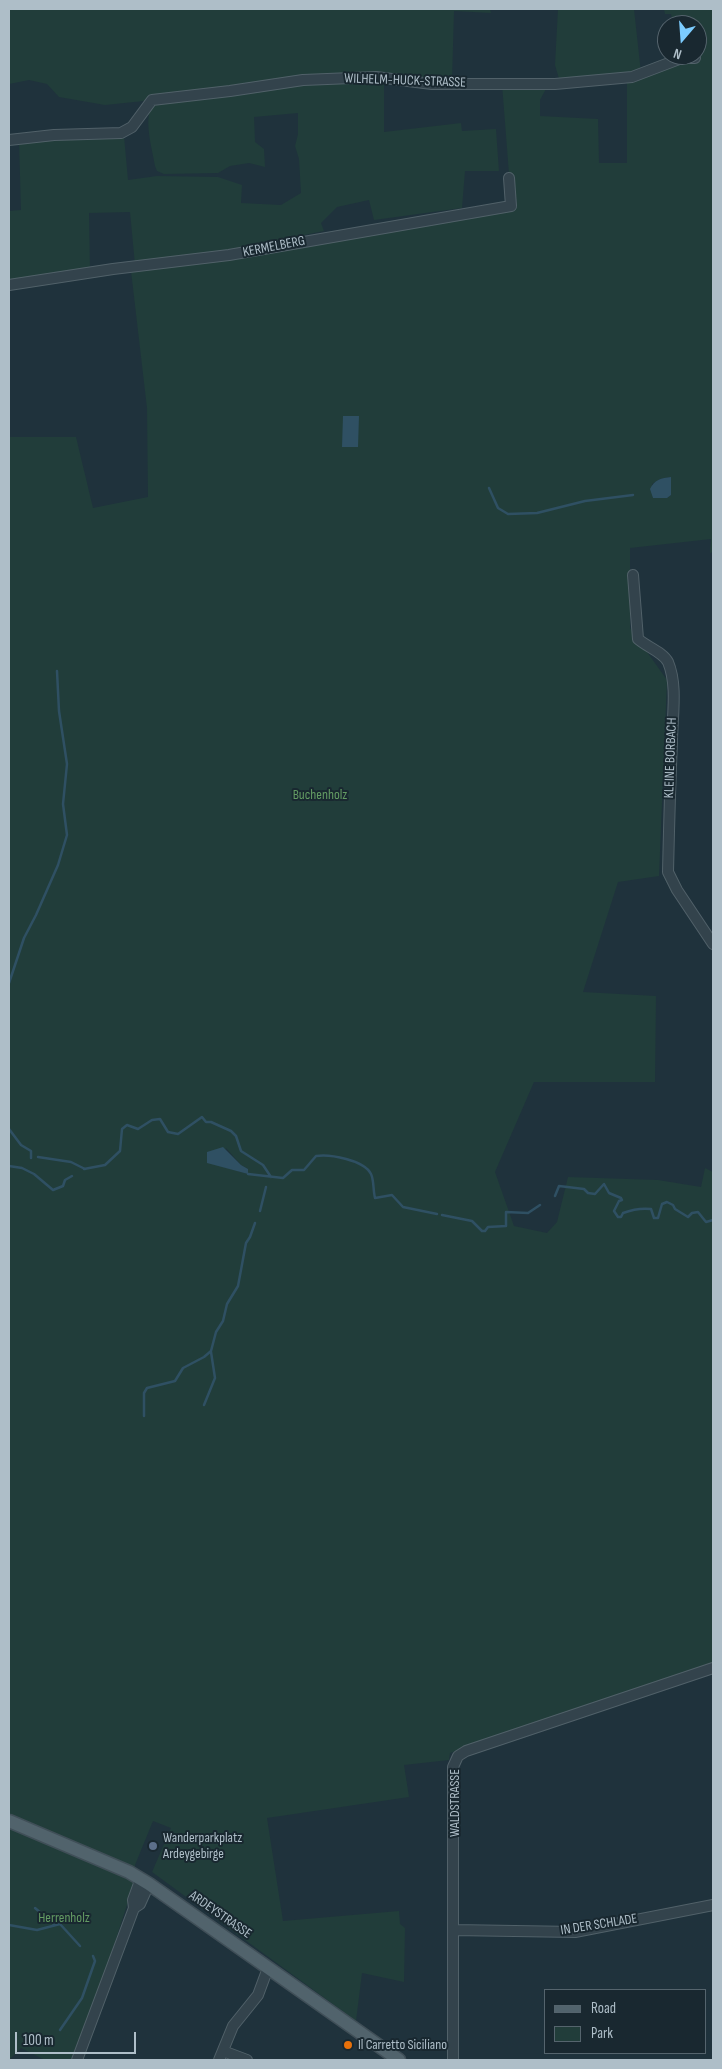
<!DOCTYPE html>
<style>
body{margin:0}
#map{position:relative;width:722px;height:2069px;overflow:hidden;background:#1f323c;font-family:"Sofia Sans Condensed",sans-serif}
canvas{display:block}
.frame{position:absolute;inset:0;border:10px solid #aebec8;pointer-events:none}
.legend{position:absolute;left:544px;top:1989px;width:162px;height:65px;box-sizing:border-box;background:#192830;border:1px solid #55646d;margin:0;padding:6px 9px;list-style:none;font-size:15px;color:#aebec8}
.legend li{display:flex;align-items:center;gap:10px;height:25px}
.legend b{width:25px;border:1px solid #55646d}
.north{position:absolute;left:657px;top:15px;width:50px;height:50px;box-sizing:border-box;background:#192830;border:1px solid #55646d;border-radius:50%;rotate:198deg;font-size:14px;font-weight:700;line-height:20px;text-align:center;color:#aebec8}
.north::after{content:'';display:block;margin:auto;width:18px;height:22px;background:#7cccff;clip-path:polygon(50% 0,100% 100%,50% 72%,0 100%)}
.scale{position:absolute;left:15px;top:2032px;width:121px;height:22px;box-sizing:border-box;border:2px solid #aebec8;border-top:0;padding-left:6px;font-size:15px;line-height:18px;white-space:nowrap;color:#aebec8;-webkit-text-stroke:4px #192830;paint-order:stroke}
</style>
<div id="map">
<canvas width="722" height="2069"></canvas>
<div class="frame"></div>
<ul class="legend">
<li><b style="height:6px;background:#51636c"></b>Road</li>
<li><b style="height:14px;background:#213d3a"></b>Park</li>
</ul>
<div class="north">N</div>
<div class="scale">100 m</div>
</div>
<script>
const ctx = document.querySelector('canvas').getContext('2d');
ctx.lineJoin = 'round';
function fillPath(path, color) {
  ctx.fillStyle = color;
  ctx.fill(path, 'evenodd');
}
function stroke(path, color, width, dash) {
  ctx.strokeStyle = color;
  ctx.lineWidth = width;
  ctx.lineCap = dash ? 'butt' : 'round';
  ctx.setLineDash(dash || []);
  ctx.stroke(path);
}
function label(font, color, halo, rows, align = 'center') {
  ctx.font = font + ' "Sofia Sans Condensed",sans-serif';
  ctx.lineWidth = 4;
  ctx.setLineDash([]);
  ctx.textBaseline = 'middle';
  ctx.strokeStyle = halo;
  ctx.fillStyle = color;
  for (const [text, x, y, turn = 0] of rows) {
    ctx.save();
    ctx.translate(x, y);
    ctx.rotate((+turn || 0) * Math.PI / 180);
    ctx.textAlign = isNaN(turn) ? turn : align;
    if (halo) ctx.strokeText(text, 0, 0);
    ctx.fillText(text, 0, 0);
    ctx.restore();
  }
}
fillPath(new Path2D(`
 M9,9H490L491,13L454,11L452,81L387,76L105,105L59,97L47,84L29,80L9,84Z
 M558,9H634L641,73L560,82L555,65Z
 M664,9H713V552L710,553L711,539L630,548V628L667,680L659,876L618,882L583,992L656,996L655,1082H534L495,1172L514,1226L547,1233L557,1222L568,1177L658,1180L701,1187L705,1168L713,1172V1664L450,1753L449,1760L404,1765L409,1797L267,1818L283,1921L399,1911L400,1924L405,1928L404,1982L362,1973L356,2021L152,1872L171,1828L153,1821L135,1865V1880L107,1967L71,2060H45L21,2048L9,2060V437H76L93,508L148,497L147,408L131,271L227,258L517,207L514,175L509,174L502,84L547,87L540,100V116L598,119L599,163H627V79L697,55V25H688V22H673L671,14H665ZM671,477V495L667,498H653L652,484L660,479ZM226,1148L241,1165L248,1169V1174L221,1166Z
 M384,81V132L461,123L462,131L496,129L499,171H465L462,208L374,220L369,200L337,207L321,223L324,231L201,256L135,265L130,212L89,213L90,271L9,283V211L21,210L19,141L124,136L128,180L157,176L218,177L242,185L241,203L281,205L301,193L299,159L295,146L298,134V113L254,117L255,142L264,149L265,167L249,163L230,166L218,173L164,174L157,171L155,166C153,151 141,114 155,103L268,86Z`), '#213d3a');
fillPath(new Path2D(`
 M343,416H359L358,447H342Z
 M671,477V495L667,498H653L650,489C654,480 661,478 671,477Z
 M223,1147L241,1165L248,1169V1174L207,1163V1152Z`), '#2f5063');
stroke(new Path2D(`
 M489,488L498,508L508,514L537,513L585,501L633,495
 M9,983L24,938L36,915L58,865L67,835L63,804L67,764L59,711L57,671
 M9,1129L21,1145L31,1151V1158
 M38,1157L71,1162L85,1169
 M9,1166L22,1168L34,1174L53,1190L63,1186L65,1180L72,1176
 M84,1169L105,1165L120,1151L122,1129L127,1125L138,1129L152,1120L160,1119L168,1132L178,1134L202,1117L206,1122H211L231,1131L236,1136L241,1151L263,1165L271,1177
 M248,1174L283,1178L292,1170H304L316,1156C330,1154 364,1160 371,1174C374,1180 373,1190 375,1198L392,1195L403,1207L437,1214
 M555,1196L559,1186L584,1189L588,1193L595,1194L604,1184L609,1193L621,1198L622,1200L619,1201L614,1211L618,1217H621L623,1213C631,1210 642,1208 651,1209L654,1218H658L662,1204L667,1202L673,1205L675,1209L688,1217L692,1213L698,1212L706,1222L713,1220
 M260,1211L266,1187
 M442,1215L472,1221L482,1231H485L488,1227L506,1226V1212L528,1213L540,1205
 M204,1405L215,1378L211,1352
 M144,1416V1393L147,1388L175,1381L183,1368L204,1357L211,1351L216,1332L223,1321L227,1304L238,1286L246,1243L250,1237L255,1223
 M35,1908L55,1925
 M9,1925L37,1930L60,1924L80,1946
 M60,2030L82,1998L95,1961L93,1956`), '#2f5063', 2.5);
const minor = new Path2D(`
 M9,140L54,135L121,133L132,127L152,100L230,91L303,80L376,77L432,84H555L632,77L682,58H695
 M9,285L113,269L229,255L511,206L509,178
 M633,575L638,639C647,647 663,652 668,662C678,686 672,717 672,742C670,786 669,829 668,872L677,890L713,944
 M134,1908L140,1904L149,1884
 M454,1930L575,1932L713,1905
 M223,2051L247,2060
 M77,2060L134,1908L133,1900L141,1878
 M219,2060L233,2026L258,1995L268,1968
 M453,2060V1767L458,1756L466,1751L713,1668`);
const major = new Path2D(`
 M9,1821L129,1872L149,1884L399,2060`);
stroke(minor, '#516169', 12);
stroke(major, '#404f58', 15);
stroke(minor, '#33434c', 10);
stroke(major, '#51636c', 12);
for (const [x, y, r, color] of [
 [153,1846,5,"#5c6f8a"],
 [348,2045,5,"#e8710a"]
]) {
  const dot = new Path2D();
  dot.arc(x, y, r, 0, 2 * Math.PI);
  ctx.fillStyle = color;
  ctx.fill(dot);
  stroke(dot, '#192830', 2);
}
label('14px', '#aebec8', '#192830', [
 ["WILHELM-HUCK-STRASSE",405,81,2],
 ["KERMELBERG",274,247,-11],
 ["KLEINE BORBACH",671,758,-88],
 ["WALDSTRASSE",455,1803,-90],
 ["ARDEYSTRASSE",220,1915,35],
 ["IN DER SCHLADE",599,1925,-9]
]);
label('14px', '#639b63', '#192830', [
 ["Buchenholz",320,795],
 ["Herrenholz",64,1918]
]);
label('14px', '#aebec8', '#192830', [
 ["Wanderparkplatz",163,1838],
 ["Ardeygebirge",163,1854],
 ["Il Carretto Siciliano",358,2045]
], 'left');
</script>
